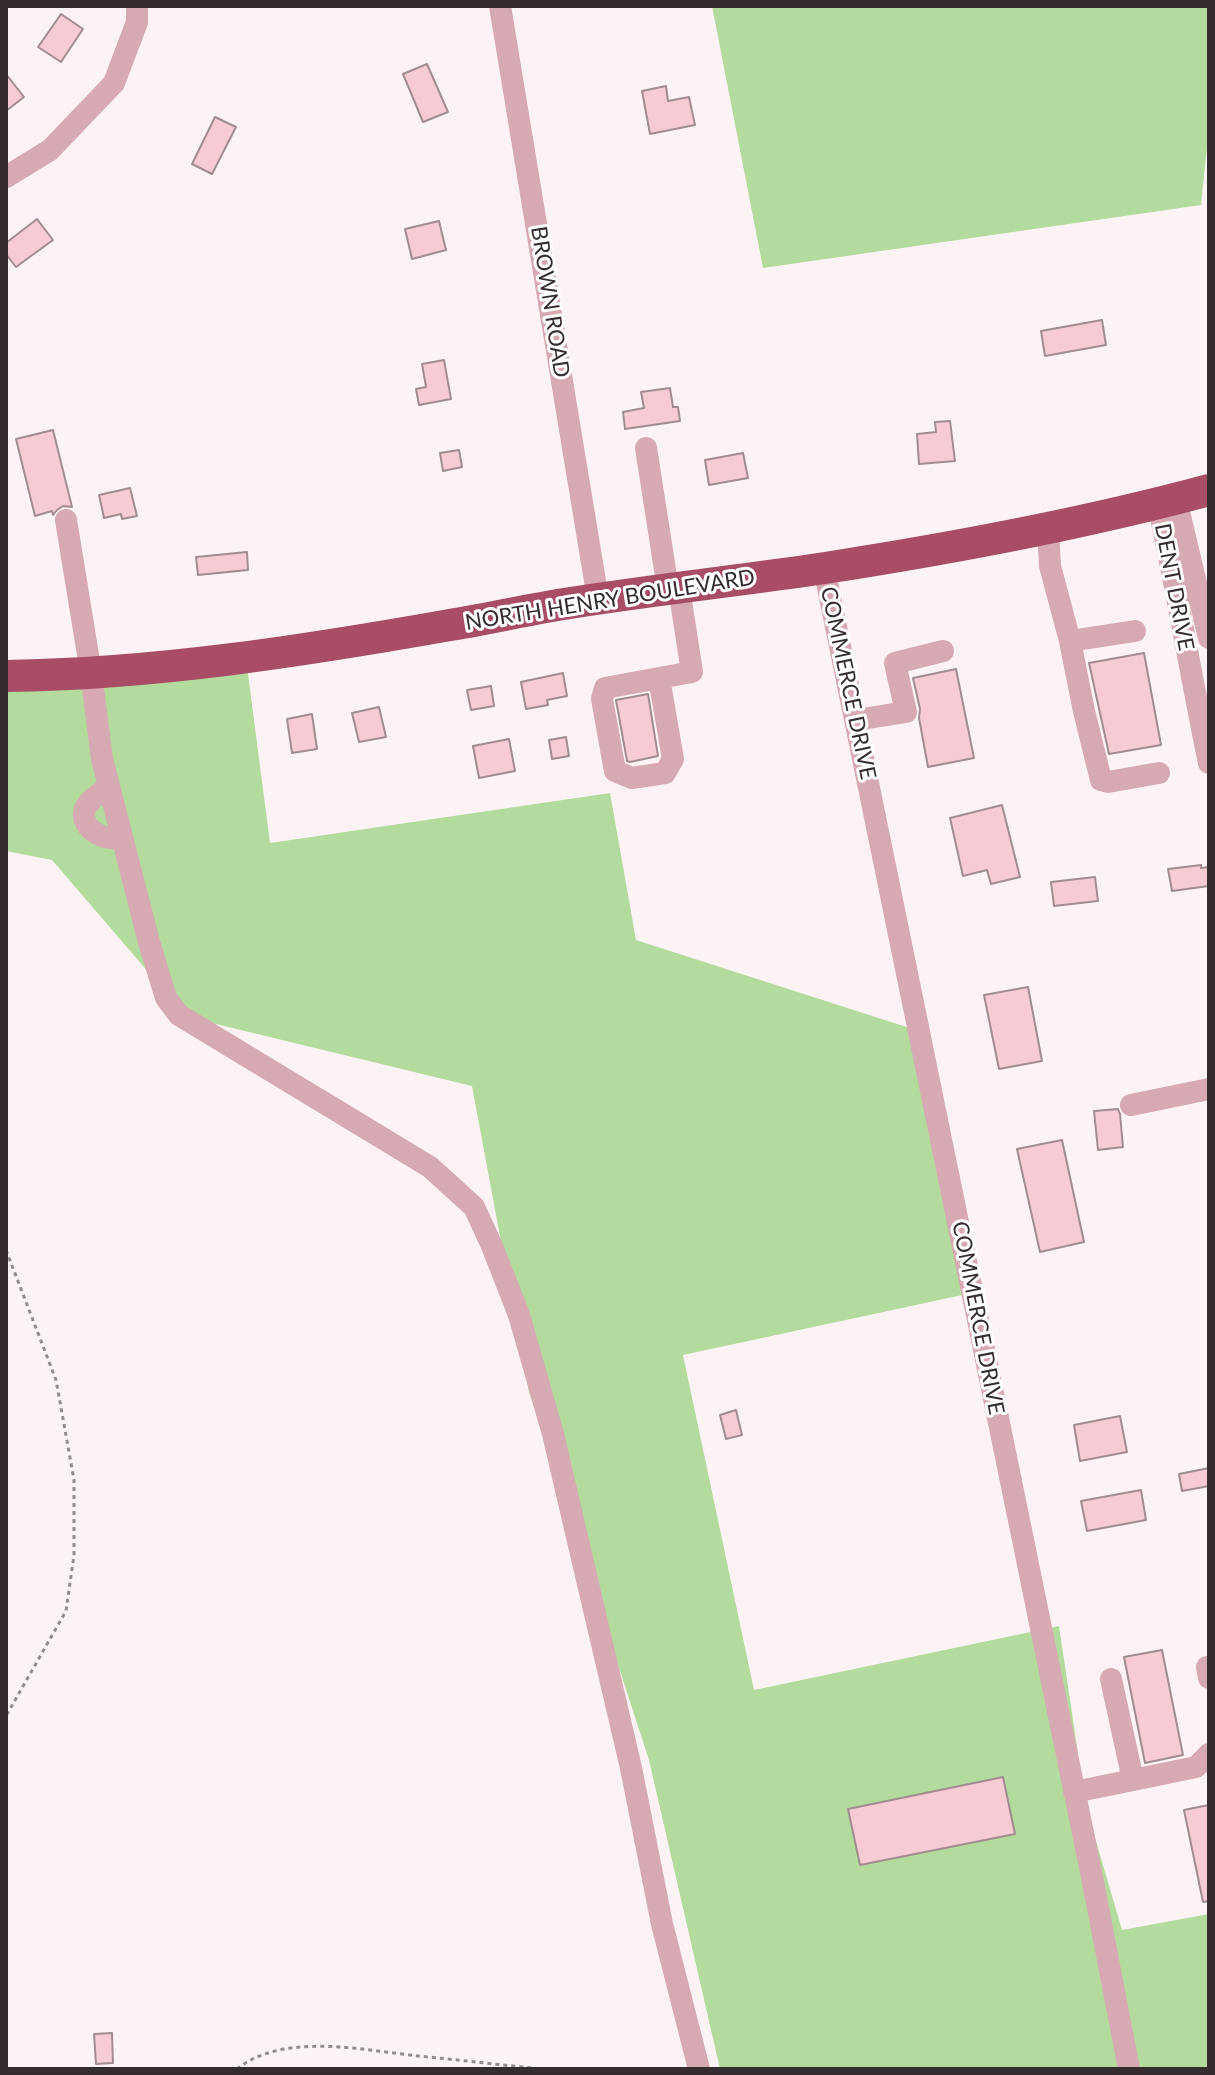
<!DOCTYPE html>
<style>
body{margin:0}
#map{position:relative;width:1215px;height:2075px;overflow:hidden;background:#fdf3f5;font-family:Lato,sans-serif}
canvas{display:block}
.frame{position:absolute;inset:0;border:8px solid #342c2e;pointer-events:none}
</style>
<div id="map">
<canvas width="1215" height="2075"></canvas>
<div class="frame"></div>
</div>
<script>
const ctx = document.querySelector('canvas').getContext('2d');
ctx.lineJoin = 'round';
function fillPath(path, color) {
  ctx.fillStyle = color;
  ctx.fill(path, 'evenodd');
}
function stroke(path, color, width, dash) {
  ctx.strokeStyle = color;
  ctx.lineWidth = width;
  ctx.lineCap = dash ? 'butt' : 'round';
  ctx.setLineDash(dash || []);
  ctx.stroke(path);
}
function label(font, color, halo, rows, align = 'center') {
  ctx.font = font + ' Lato,sans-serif';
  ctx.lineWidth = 6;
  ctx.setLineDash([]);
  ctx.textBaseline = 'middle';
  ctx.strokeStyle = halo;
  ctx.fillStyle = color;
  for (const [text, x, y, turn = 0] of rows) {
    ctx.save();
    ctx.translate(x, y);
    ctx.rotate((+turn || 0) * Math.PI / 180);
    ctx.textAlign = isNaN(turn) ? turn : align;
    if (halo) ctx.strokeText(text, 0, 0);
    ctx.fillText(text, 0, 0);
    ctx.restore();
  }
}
fillPath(new Path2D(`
 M712,6H1209V128L1201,205L763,268Z
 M245,651L270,843L610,793L636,940L919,1031L967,1294L683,1355L754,1690L1059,1626L1086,1807L1122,1930L1209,1914V2069H720L649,1760L529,1392L472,1086L187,1017L52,860L6,851V680Z`), '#b2db9d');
const building = new Path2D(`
 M61,14L83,29L61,62L38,47Z
 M427,64L448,112L423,122L403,74Z
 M6,74L24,97L6,111Z
 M666,86L668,101L689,97L695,125L650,134L642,91Z
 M215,117L236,127L212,174L192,164Z
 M37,219L53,240L16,267L6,254V243Z
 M439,221L446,250L412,259L405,229Z
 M1102,320L1106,345L1045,356L1041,331Z
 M444,360L451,399L419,405L416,389L426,387L422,364Z
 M670,388L673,407H678L680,421L625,429L623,412L644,408L641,392Z
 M950,421L955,461L919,464L917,434L936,432L935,422Z
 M53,430L72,507L63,506L57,510L53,515L52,511L35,516L16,439Z
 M459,450L462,467L443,471L440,453Z
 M743,453L748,478L709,485L705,460Z
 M130,488L137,516L122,519L121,514L104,518L99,495Z
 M247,552L248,570L198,575L196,557Z
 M1144,653L1161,745L1109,754L1089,663Z
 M956,669L974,758L928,767L919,718L920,709L913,678Z
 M563,673L567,696L547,700L548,705L526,709L521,682Z
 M491,686L494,706L471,710L467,690Z
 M648,694L658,756L630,762L627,761L616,700Z
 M379,707L386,737L359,742L352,713Z
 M312,714L317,749L292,753L287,719Z
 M566,737L569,756L552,759L549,740Z
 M509,739L515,771L479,778L473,746Z
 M1002,805L1020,877L991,884L987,870L963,876L950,818Z
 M1201,865V868L1209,867V886L1172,891L1168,869Z
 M1095,877L1098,901L1054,906L1051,882Z
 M1028,987L1042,1061L999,1069L984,995Z
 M1118,1109L1120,1114L1123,1147L1098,1150L1094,1111Z
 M1062,1140L1084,1242L1040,1252L1017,1149Z
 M736,1410L742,1435L726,1439L720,1415Z
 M1120,1416L1127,1452L1080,1461L1074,1425Z
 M1209,1468V1486L1182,1491L1179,1474Z
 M1141,1490L1146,1520L1087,1531L1081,1501Z
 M1162,1650L1183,1755L1145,1763L1124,1657Z
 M1003,1777L1015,1834L860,1865L848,1809Z
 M1209,1805V1901L1203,1902L1184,1810Z
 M112,2033L113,2063L96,2064L94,2034Z`);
fillPath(building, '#f6cbd4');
stroke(building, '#a18c90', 2);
stroke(new Path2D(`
 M6,1250L56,1380L74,1480V1555L66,1611L6,1716
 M237,2069C283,2032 364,2050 418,2056C460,2060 501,2065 542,2069`), '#948b8d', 3, [4, 4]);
stroke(new Path2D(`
 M500,6L598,599
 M6,177L50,150L114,83L137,22V6
 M646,448L668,589
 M1176,499L1209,638
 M1158,504C1177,590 1191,677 1209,763
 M66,520L91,673L102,759L149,942L166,998L179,1015L430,1167L474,1207L492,1246L519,1315L553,1434L631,1768L662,1924L699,2069
 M1048,528L1050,566L1070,641L1135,631
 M824,568L1091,1872L1129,2069
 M1070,641L1084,711L1101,780L1108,782L1159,773
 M659,678L673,759L665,773L632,778L615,771L602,699L605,688L692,672L679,588
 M856,720L906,712L895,663L943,651
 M109,787C102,792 93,797 88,804C78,817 88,831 102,836C108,839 115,838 122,838
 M1131,1105L1209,1089
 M1207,1667L1209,1678
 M1133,1780L1196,1767L1209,1754
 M1074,1792L1133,1780L1111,1679`), '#d7a9b2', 22);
stroke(new Path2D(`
 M6,676C155,674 303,651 450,625C488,619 526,610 564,604C651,590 738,581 825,568C954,548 1083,524 1209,490`), '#a84d65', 32);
label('22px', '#342c2e', '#fff', [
 ["BROWN ROAD",550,302,81],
 ["DENT DRIVE",1174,587,79],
 ["NORTH HENRY BOULEVARD",610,600,-9],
 ["COMMERCE DRIVE",848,683,78],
 ["COMMERCE DRIVE",978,1318,79]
]);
</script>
